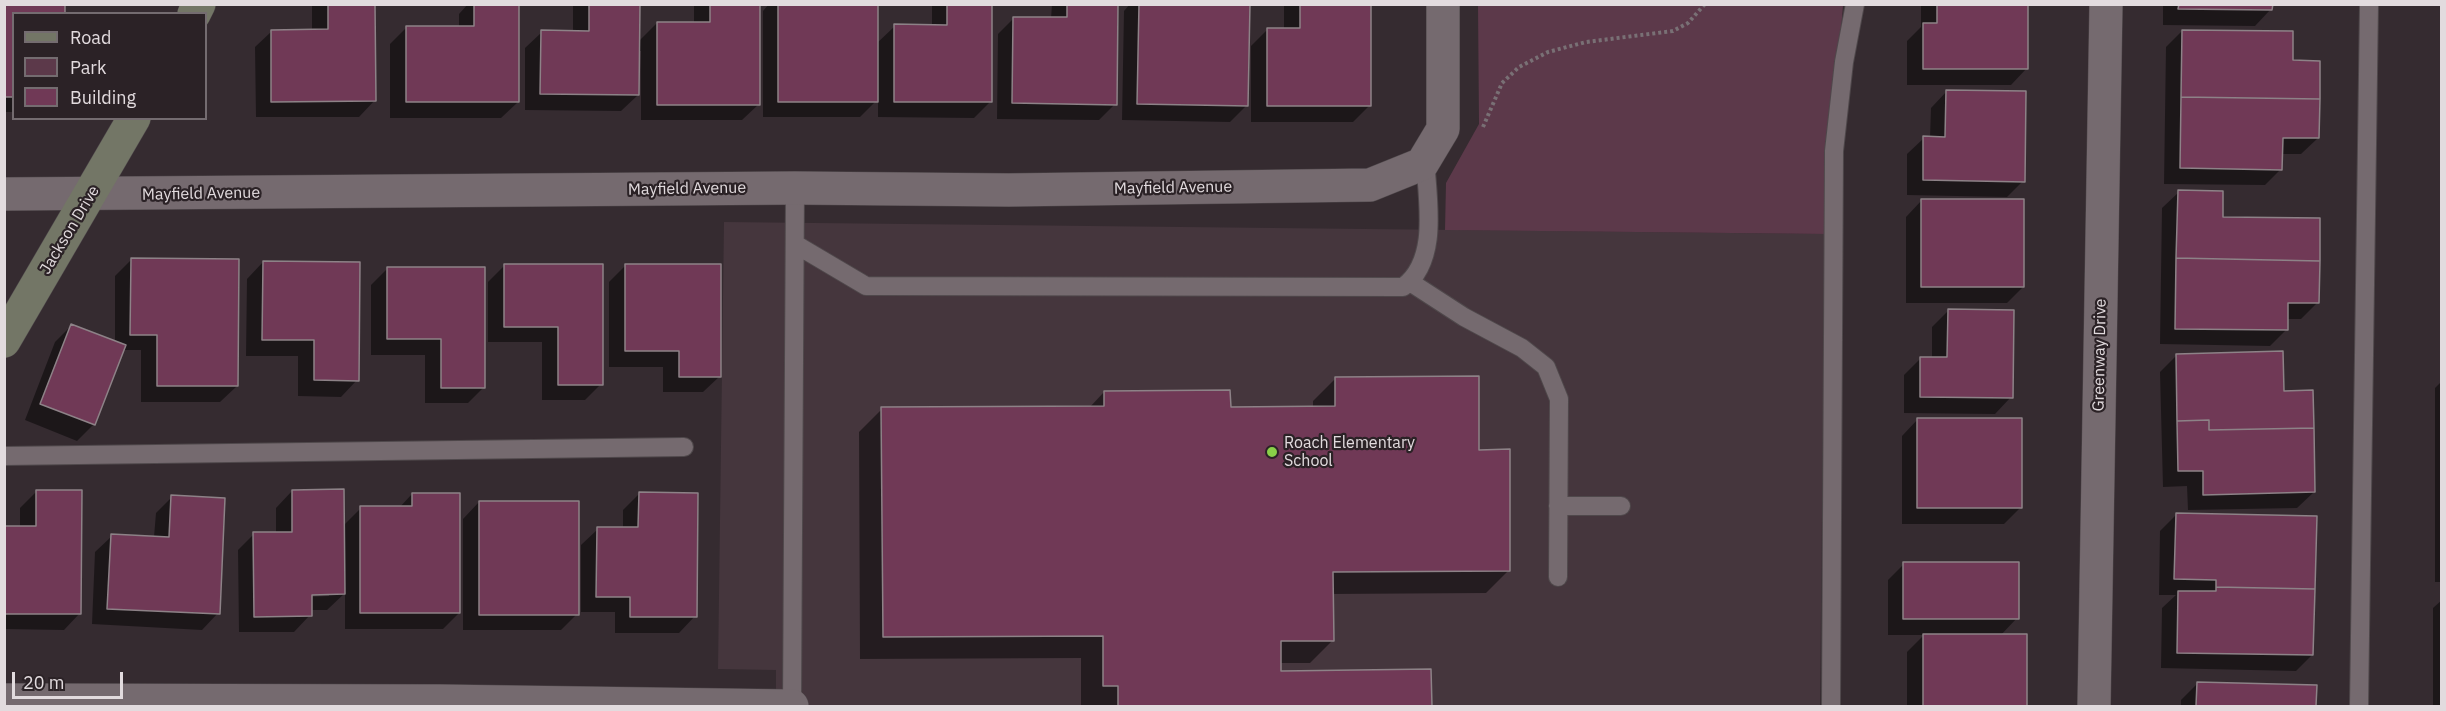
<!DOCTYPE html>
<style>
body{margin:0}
#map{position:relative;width:2446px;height:711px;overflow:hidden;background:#352b30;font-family:"IBM Plex Sans",sans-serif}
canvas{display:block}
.frame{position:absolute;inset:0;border:6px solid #e2dbde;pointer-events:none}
.legend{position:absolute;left:12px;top:12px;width:195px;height:108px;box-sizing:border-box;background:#2b2226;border:2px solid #746c70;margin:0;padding:8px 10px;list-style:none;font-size:18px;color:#e2dbde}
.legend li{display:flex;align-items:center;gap:12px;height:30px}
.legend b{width:30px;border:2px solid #746c70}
.scale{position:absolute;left:12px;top:672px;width:111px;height:27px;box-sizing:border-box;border:3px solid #e2dbde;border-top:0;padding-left:8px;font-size:18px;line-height:21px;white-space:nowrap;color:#e2dbde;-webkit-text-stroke:4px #2b2226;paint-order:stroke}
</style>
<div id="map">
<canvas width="2446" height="711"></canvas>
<div class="frame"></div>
<ul class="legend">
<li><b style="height:8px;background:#737666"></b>Road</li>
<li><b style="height:16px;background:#5c394a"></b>Park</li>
<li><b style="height:16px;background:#703956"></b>Building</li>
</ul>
<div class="scale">20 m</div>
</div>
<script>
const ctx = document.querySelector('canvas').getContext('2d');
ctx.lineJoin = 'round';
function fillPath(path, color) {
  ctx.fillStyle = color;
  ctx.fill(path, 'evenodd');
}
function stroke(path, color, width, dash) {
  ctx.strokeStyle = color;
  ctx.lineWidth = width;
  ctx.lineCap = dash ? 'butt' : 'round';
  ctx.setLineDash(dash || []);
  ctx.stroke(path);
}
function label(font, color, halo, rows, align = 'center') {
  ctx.font = font + ' "IBM Plex Sans",sans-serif';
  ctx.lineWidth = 4.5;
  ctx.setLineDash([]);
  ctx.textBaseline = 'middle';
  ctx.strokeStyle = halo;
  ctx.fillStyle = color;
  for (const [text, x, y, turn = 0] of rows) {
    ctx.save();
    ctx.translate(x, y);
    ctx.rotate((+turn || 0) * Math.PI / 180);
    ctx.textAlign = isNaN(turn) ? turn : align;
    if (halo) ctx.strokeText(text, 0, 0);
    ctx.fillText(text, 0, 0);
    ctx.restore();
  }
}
fillPath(new Path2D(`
 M724,222L1825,234L1820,706H776V670L718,669Z`), '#45363d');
fillPath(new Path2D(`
 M1478,5H1843L1825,234L1445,230L1446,183L1479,124Z`), '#5c394a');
fillPath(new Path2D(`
 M4,4L14,14V112H4Z
 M312,4H374L375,100L359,117H256L255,47L272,31H312Z
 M468,4H518V102L501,118H390V44L407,27H459V14Z
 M573,4H639L638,42L657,23H694V4H759V104L742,120H641V51H638V95L621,111L525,110V48L542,32H573Z
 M769,4H876V44L895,26H932V4H991L990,102L974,118L878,117V99L860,117H763V11Z
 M1052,4H1117L1115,104L1099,120L997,119L998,34L1014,18L1051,19Z
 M1130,4H1249L1247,105L1230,122L1122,120L1124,11Z
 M1284,4H1370V105L1353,122H1251V46L1267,30H1284Z
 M1921,4H2027V68L2011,85H1907V41L1921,27Z
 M2163,4H2271V9L2255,26L2163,25Z
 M2182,31L2291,62L2318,138L2301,154H2281V169L2265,185L2164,184L2166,47Z
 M1947,91L2023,181L2007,197L1907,195V154L1924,138H1930L1931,108Z
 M2442,165V361H2440V167Z
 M2179,192L2222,218L2317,303L2301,319H2286V330L2270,346L2160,344L2162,208Z
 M1922,200L2023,287L2007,303H1906V217Z
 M131,260L237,386L220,402H141V350H122L94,424L77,441L25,420L55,342L71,326L115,343V276Z
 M263,262L357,380L341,397L298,396V356H246L247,279Z
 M504,266H601V384L585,400H542V342H488V282Z
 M625,266L720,376L703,392H663V367H609V282Z
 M387,269L484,387L468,403H425V355H371V285Z
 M1949,310L2011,397L1995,414L1904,413V375L1921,358H1932V327Z
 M2177,355L2282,392L2314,492L2297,508L2188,510L2187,486L2163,487L2160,372Z
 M1336,378L1478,451L1509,570L1486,593L1332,594V641L1310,663H1279V672L1430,671V706H1081V658L860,659L859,432L882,409L1089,408L1104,392L1229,408H1313V401Z
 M2442,381V582H2435V388Z
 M1918,419L2020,508L2004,524H1902V436Z
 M292,491L343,526L361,508H399L412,494L459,613L443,629H345V593L327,610H310V615L294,632H239L238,550L254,534L276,533V508ZM329,593V596L304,597V594Z
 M36,492L80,613L64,630L4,629V528H20V508Z
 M639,494L695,616L679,633H615V612H581V545L598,529H623V510Z
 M172,497L218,613L202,630L92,624L95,552L112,536L154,537L156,513Z
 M479,502L577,614L561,630H463V519Z
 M2176,515L2312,655L2296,671L2161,668L2162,608L2176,595H2159L2160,531Z
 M1904,564L2017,618L2000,636H2025V706H1907V652L1924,635H1888V580Z
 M2442,600V706H2433V608Z
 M2197,684L2315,686V706H2181V700Z`), '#0007');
const building = new Path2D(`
 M4,4H65V14H14V97H4Z
 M328,4H375L376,101L271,102V30L328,29Z
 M474,4H519V102H406V26H474Z
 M589,4H640L639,95L540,94L541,30L589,31Z
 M710,4H760V105H657V22H710Z
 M778,4H878V102H778Z
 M947,4H992V102H894V24L947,25Z
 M1067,4H1118L1117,105L1012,103L1013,17H1067Z
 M1139,4H1250L1248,106L1137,104Z
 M1300,4H1371V106H1267V28H1300Z
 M1937,4H2028V69H1923V23H1937Z
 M2179,4H2273L2272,10L2178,9Z
 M2182,30L2293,31V60L2320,61V99L2181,97Z
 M1946,90L2026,91L2025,182L1923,180V136L1945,137Z
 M2181,97L2320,99L2319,138H2283L2282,170L2180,168Z
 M2178,190L2223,191V217L2320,218V261L2176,258Z
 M1921,199H2024V287H1921Z
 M131,258L239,259L238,386H157V335H130Z
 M2176,258L2320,261L2319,303H2288V330L2175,329Z
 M263,261L360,262L359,381L314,380V340H262Z
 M504,264H603V385H558V327H504Z
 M625,264H721V377H679V351H625Z
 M387,267H485V388H441V339H387Z
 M1948,309L2014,310L2013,398L1920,397V357H1947Z
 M71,324L126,345L95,425L40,404Z
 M2283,351L2284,391L2313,390L2314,428L2209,430V420L2177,421L2176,354Z
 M1479,376V450L1510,449V571L1333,572L1334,641H1281V671L1431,669L1432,706H1118V686H1103V636L883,637L881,407L1104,406V391L1230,390L1231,407L1335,406V377Z
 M1917,418H2022V508H1917Z
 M2209,420V430L2314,428L2315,492L2203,495V471H2178L2177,421Z
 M344,489L345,594L312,595V616L254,617L253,532H292V490Z
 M36,490H82L81,614H4V526H36Z
 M639,492L698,493L697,617H630V597H596L597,527H638Z
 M412,493H460V613H360V506H412Z
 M171,495L225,498L220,614L107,609L111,534L169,537Z
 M479,501H579V615H479Z
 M2176,513L2317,516L2315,589L2216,587V580L2174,579Z
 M1903,562H2019V619H1903Z
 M2216,587L2315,589L2313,655L2177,653L2178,591H2216Z
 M1923,634H2027V706H1923Z
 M2197,682L2317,685L2316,706H2196Z`);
fillPath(building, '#703956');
stroke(building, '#8d8287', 1.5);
const lane = new Path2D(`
 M795,244L866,286L1403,287C1440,260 1427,198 1425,158
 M1410,282L1464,317L1522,348L1546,367L1559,399L1558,577
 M4,456L684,447
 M1558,506H1621
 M792,706L795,188
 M1831,706L1834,151L1844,62L1855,4
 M2359,706L2369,4`);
const street = new Path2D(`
 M4,194L795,188L1009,190L1370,185L1422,164L1443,129V4
 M4,700L440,701L792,706
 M2094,706L2106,4`);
const secondary = new Path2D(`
 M194,14L199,4
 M4,341L134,118`);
stroke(lane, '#4f484b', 20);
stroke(street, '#4f484b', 34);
stroke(secondary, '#4f484b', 34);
stroke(new Path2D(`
 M1483,127L1502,83L1519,67L1548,52L1586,42L1673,31L1688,23L1705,4`), '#797075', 4, [3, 3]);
stroke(lane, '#756a6f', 18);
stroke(street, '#756a6f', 33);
stroke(secondary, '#737666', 33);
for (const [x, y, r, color] of [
 [1272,452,6,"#89cf48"]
]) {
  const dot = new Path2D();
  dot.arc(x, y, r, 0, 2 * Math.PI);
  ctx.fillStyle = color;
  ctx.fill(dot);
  stroke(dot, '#2b2226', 2);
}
label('16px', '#e2dbde', '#2b2226', [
 ["Mayfield Avenue",1173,188,-1],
 ["Mayfield Avenue",687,189,-1],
 ["Mayfield Avenue",201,194,-1],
 ["Jackson Drive",70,230,-59],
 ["Greenway Drive",2100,355,-89]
]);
label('16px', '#e2dbde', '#2b2226', [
 ["Roach Elementary",1284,443],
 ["School",1284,461]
], 'left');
</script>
